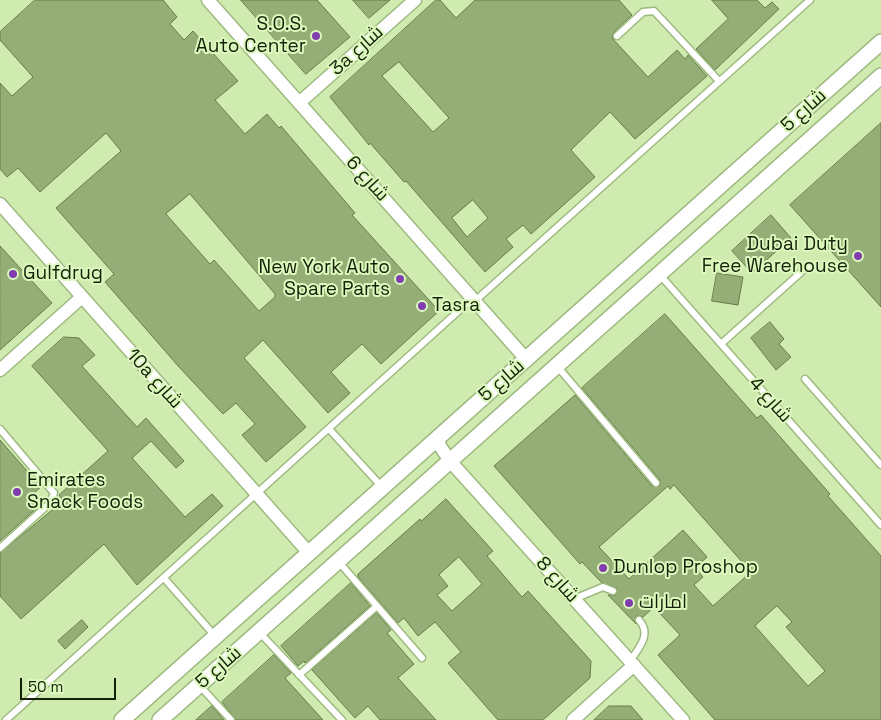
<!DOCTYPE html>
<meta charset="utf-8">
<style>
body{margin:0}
#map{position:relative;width:881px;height:720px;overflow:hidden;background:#cfebb0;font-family:"Space Grotesk",sans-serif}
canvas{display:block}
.scale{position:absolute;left:20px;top:678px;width:96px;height:22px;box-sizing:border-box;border:2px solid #162009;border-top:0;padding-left:6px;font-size:15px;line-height:18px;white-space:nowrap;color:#162009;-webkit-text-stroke:4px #dcf9bd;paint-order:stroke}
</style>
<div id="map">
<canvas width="881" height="720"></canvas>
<div class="scale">50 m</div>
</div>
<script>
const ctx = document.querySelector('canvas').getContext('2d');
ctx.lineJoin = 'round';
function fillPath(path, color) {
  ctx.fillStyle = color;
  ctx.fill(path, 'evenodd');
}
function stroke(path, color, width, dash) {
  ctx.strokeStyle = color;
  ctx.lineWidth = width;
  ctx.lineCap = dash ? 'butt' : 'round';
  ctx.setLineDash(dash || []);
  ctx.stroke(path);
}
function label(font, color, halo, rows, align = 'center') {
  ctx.font = font + ' "Space Grotesk",Cairo,sans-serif';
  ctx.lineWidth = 4;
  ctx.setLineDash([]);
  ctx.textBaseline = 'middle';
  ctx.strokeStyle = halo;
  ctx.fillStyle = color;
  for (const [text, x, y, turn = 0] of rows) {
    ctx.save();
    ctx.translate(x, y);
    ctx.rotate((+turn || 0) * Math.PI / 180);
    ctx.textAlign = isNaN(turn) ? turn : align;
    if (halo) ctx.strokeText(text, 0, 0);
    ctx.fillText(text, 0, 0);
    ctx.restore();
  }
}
const building = new Path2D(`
 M35,0H163L177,17L170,24L184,40L193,31L238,81L215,100L245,134L267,114L279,128L281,126L355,213L352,215L439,311L381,364L362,344L331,372L350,393L328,413L263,340L244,358L306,427L266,462L242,435L255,424L236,403L223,414L179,367L105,282L114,274L56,208L121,151L106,133L40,192L18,168L7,177L0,169V83L12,96L33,77L0,40V32ZM190,194L275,294V297L259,311L214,260L210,264L166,214Z
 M241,0H317L350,37L306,74Z
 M353,0H390L369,18Z
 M436,0H440L456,18L475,0H619L632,15L614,32L612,38L648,77L677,50L685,59L688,55L707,76L635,139L610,112L571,150L595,177L531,234L523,225L506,239L513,247L485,272L406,181L404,182L370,143L369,145L330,97ZM399,62L449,118L433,132L382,76ZM473,200L488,218L467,237L452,218Z
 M712,0H757L765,8L772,2L779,9L715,70L696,49L728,19Z
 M881,123V307L790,205Z
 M771,215L791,238L752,273L732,251Z
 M0,246L52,303L0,350Z
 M717,273L743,277L738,305L712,301Z
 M665,314L757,418L761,415L830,494L828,496L881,556V720H715L658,655L680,635L654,607L643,617L636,616V624L608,595H616L617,588L601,582L582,562L580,564L494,466L575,395L652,486H660V480L582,388ZM674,485L751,572L713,606L694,585L703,577L695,568L707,557L683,530L629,579L599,547L668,486L670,489ZM777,606L792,622L786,627L825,671L808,686L755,626Z
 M770,322L784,339L779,344L791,357L776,370L751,338Z
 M64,337L79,338L95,355L82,366L137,427L146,418L184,461L176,468L151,441L132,458L185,517L212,494L223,506L137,585L104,544L21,619L0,596V553L63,501L59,495L108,451L32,366Z
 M0,440L41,487L29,497L38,507L0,541Z
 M446,499L493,551L487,556L522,597L528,591L591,661L590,678L543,720H498L448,663L461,652L435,622L418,636L404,618L398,623L358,577V574L420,519L421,521ZM459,557L482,584L452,611L437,595L448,586L439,575Z
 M351,583L370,606L305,663L304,661L298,666L281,646Z
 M377,613L391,630L387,633L414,664L398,678L436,720H380L368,706L355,718L312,670Z
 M82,620L88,627L65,649L58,641Z
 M274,655L291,673L285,678L323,720H236L222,702Z
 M212,706L224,720H196Z
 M609,706H631L643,720H594Z`);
fillPath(building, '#95ae78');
stroke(building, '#657d47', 1);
const service = new Path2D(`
 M617,36L643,12L654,11L719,81
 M660,275L881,525
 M475,301L810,0
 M721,344L808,266
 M557,366L656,483
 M805,379L881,465
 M0,429L54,493L50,503L0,548
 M330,430L382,487
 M338,561L422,658
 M164,578L215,636
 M574,599L603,587L613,591
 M259,632L342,720
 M630,661C639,648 652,634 639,620
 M299,675L377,606
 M200,686L231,720
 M6,720L473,298`);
const minor = new Path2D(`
 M208,0L526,359
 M299,103L415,0
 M0,204L309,553
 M0,370L82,297
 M438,437L440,446L450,461L683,720
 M573,720L634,665`);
const tertiary = new Path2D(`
 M122,720L881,42
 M160,720L881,76`);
stroke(service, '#9fba81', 9);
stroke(minor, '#9fba81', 15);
stroke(tertiary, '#9fba81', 18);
stroke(service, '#fff', 6);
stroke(minor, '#fff', 12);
stroke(tertiary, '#fff', 15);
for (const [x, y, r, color] of [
 [316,36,5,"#813cb0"],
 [858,256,5,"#813cb0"],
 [13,274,5,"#813cb0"],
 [400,279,5,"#813cb0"],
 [422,306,5,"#813cb0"],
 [17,492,5,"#813cb0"],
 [603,568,5,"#813cb0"],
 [629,603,5,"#813cb0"]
]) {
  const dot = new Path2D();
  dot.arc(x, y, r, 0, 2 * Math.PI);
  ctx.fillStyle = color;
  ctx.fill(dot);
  stroke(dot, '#dcf9bd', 2);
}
label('19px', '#162009', '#dcf9bd', [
 ["S.O.S.",306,25,"right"],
 ["Auto Center",306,47,"right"],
 ["Dubai Duty",848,245,"right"],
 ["Free Warehouse",848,267,"right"],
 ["New York Auto",390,268,"right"],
 ["Spare Parts",390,290,"right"],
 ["Gulfdrug",23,274],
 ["Tasra",432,306],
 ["Emirates",27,481],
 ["Snack Foods",27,503],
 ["Dunlop Proshop",613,568],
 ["امارات",639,603]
], 'left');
label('19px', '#162009', '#dcf9bd', [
 ["3a شارع",357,51,-42],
 ["شارع 5",804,111,-42],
 ["شارع 6",367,179,48],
 ["10a شارع",154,379,48],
 ["شارع 5",502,381,-41],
 ["شارع 4",770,400,48],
 ["شارع 8",557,580,48],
 ["شارع 5",219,668,-41]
]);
</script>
